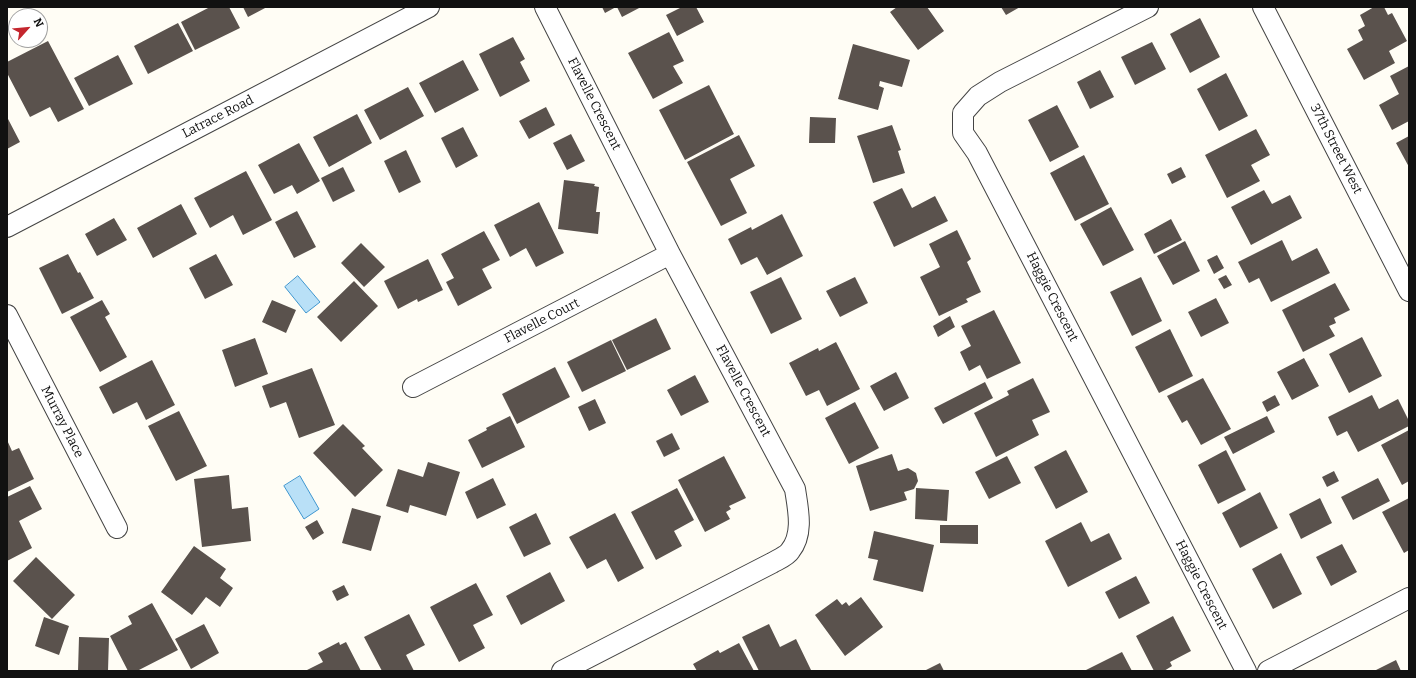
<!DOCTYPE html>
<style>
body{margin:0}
#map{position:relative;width:1416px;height:678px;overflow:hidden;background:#fffdf5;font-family:Bitter,serif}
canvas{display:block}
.frame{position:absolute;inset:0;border:8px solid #111;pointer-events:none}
.north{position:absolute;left:8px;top:8px;width:40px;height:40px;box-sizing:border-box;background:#fff;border:1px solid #a0a0a0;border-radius:50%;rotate:63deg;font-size:11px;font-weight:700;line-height:16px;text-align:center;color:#111}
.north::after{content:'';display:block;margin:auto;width:14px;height:18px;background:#c4262e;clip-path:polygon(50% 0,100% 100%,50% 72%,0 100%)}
</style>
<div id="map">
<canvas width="1416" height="678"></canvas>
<div class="frame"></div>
<div class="north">N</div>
</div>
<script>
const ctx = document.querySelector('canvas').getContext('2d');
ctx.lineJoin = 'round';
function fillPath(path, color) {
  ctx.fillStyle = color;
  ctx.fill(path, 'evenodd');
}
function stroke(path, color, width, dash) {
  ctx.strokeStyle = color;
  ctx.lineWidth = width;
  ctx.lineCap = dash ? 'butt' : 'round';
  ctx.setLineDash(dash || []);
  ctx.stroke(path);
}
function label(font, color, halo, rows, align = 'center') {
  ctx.font = font + ' Bitter,serif';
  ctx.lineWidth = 4;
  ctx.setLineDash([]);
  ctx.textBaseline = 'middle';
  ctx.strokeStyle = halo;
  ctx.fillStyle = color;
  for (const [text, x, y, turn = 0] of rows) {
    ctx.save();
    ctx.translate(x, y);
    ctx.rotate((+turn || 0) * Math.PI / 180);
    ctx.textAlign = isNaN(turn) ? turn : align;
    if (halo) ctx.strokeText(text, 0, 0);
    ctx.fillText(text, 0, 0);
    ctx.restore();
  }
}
const water = new Path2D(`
 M298,276L320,302L306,313L285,287Z
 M300,476L319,509L304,519L284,486Z`);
fillPath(water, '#b9e0f7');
stroke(water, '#3f96cf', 1);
fillPath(new Path2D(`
 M210,7H229L240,28L195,50L181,22Z
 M243,7H267L248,17Z
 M602,7H616L605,13Z
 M617,7H641L622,17Z
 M682,7H696L704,22L677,36L666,15Z
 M897,7H927L944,31L918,50L890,12Z
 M1001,7H1020L1006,15Z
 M1374,7H1384L1388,15L1392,13L1407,41L1389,51L1395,63L1364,80L1347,49L1363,40L1358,30L1365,26L1360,15Z
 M1200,18L1220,57L1190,73L1170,34Z
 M178,23L193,51L148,74L134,46Z
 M669,32L684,61L673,66L683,83L653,99L628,53Z
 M513,37L525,59L520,62L530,81L500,97L479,54Z
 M48,41L84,109L58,122L50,107L30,117L7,73V62Z
 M1152,42L1166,69L1135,85L1121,57Z
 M853,44L910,60L902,87L880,81L879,86L884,88L878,110L838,99Z
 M118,55L133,84L89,106L74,78Z
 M463,60L479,90L435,113L419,83Z
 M1409,66V121L1392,130L1379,105L1399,94L1390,76Z
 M1100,70L1114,97L1090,109L1077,82Z
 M1226,73L1248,116L1219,131L1197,89Z
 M709,85L734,134L685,160L659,110Z
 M408,87L424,116L380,140L364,110Z
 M1057,105L1079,147L1050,162L1028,120Z
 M546,107L555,125L529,139L519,121Z
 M357,114L372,143L329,167L313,137Z
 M7,117L20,142L7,149Z
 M810,117L836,118L835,143H809Z
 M892,125L901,150L898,151L905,173L873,183L857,136Z
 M463,127L478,156L456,168L441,138Z
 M1256,129L1270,155L1251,165L1260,181L1227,198L1205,155Z
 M571,134L585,161L567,170L553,143Z
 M739,135L755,166L730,179L747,213L721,226L687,162Z
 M1409,136V167L1396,143Z
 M299,143L320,181L297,194L292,185L274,194L258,165Z
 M406,150L421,182L399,193L384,161Z
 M1084,155L1109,204L1075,221L1050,173Z
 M343,167L355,191L333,202L321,178Z
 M1181,167L1186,177L1172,184L1167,174Z
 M246,171L272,220L243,235L233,215L210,228L194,198Z
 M564,180L595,184L594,186L599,187L596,212H600L598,234L558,229Z
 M902,188L912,208L935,196L948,221L894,247L873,202Z
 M1264,190L1272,204L1290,195L1302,218L1251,245L1231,207Z
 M539,202L564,253L536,267L526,248L510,257L494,225Z
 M181,204L197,234L153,258L137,228Z
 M1111,207L1134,250L1103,266L1080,224Z
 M297,211L316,247L294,258L275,222Z
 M782,214L803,256L767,275L757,257L741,265L728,239L751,227L752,230Z
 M114,218L127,240L97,256L85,234Z
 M1171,219L1182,240L1154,254L1144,234Z
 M957,230L971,259L967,262L981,292L966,299L968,302L939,316L920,277L940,267L929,244Z
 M484,231L500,260L482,269L492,288L458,306L446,282L454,278L441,254Z
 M1282,240L1292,261L1317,248L1330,273L1271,302L1259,278L1249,283L1238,262Z
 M1185,241L1200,271L1173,285L1157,256Z
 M361,243L385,267L364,287L341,263Z
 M68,254L78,273L80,272L94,298L62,314L39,268Z
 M216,254L233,285L205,299L189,268Z
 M1217,255L1224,268L1214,274L1207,260Z
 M428,259L443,290L418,302L417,299L398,309L384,281Z
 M1226,275L1232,285L1224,289L1218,279Z
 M781,277L802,319L771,334L750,292Z
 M855,277L868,303L840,317L826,291Z
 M1141,277L1162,321L1132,336L1110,292Z
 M354,281L378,306L341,342L317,317Z
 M1335,283L1350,310L1334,318L1336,323L1329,326L1335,336L1303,352L1282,310Z
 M1216,298L1229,323L1201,337L1188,312Z
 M102,300L110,314L105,317L127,357L100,372L70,317Z
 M272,300L296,310L286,333L262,322Z
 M994,310L1021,363L987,379L980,365L969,371L960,352L971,346L961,326Z
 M950,316L955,327L938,337L933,326Z
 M656,318L671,349L627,370L612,340Z
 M1170,329L1193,376L1159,393L1135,347Z
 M1362,337L1382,376L1349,393L1329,354Z
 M255,338L268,374L235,387L222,350Z
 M611,340L626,371L582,392L567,362Z
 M836,342L860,389L827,406L819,390L806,396L789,363L818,348L819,351Z
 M1304,358L1319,386L1292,400L1277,372Z
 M152,360L175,405L146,420L137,402L113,414L99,387Z
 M555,367L570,397L517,424L502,394Z
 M312,368L335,425L299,438L286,402L270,408L262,386Z
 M896,372L909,398L884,411L870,386Z
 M695,375L709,402L681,416L667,390Z
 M1033,378L1050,412L1032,420L1039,435L996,457L974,413L1009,395L1007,391Z
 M1203,378L1231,429L1201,445L1187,420L1182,423L1167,396Z
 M985,382L993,398L943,424L934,408Z
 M1275,395L1280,405L1267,412L1262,402Z
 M1372,395L1379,409L1398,399L1409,421V426L1358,452L1347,431L1337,436L1328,417Z
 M595,399L606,423L589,431L578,407Z
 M855,402L879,448L849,464L825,418Z
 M179,411L207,466L176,481L148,426Z
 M510,416L525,447L482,468L468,440L487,430L486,428Z
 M1267,416L1275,432L1233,454L1224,437Z
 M343,424L365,446L362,448L383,470L355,497L313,453Z
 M1409,430V481L1402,485L1381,445Z
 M672,433L680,449L664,457L656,441Z
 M7,440L12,451L19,448L34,479L7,492Z
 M1066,450L1088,492L1056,509L1034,467Z
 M1226,450L1246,490L1218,504L1198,465Z
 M892,454L898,471L908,468L916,473L918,481L914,489L904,492L907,500L870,511L856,466Z
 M724,456L746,498L729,506L731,509L726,512L730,519L705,532L678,480Z
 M1007,456L1021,483L989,499L975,472Z
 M428,462L460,472L446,516L410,505L408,513L386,506L398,469L423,477Z
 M1334,471L1339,481L1327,487L1322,477Z
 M229,475L232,509L248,507L251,541L202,547L194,479Z
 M493,478L506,505L477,519L465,492Z
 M1378,478L1390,501L1353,520L1341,497Z
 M30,486L42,509L19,521L32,548L7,561V497Z
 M677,488L694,520L674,531L682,546L656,560L631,512Z
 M916,488L949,490L947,521L915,519Z
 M1260,492L1278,528L1240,548L1222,513Z
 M1320,498L1332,523L1301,539L1289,514Z
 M1409,498V550L1404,553L1382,512Z
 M352,508L381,516L371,551L342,543Z
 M536,513L551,544L524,557L509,527Z
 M615,513L644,568L618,582L606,559L587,569L569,537Z
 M317,520L324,533L313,540L305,527Z
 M1081,522L1091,542L1109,533L1122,559L1068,587L1045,541Z
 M940,525H978V544L940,543Z
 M874,531L934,545L923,592L873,580L878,560L868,558Z
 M1342,544L1357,572L1331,586L1316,557Z
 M194,546L226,569L220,578L233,588L220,607L206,597L192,615L161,592Z
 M1281,553L1302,594L1273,609L1252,569Z
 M36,557L75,595L52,619L13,581Z
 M550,572L565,601L521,625L506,596Z
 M1136,576L1150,603L1119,619L1105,592Z
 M476,583L493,615L473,625L485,648L459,662L430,607Z
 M344,585L349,595L337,601L332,591Z
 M861,597L883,627L845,656L815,615L837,599L842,605L846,602L849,606Z
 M152,603L178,650L137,671H128L110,636L132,624L128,616Z
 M409,614L425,645L406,655L414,671H382L364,637Z
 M1173,616L1191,651L1170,662L1172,666L1164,671H1154L1136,636Z
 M44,617L69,626L59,655L35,646Z
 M204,624L219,653L191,669L175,639Z
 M769,624L780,647L796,639L811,670L808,671H759L742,637Z
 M79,637L109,638L108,671H78Z
 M339,642L340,645L346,642L361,671H305L323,662L318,653Z
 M739,643L754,671H697L693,664L718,650L720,653Z
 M1122,652L1132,671H1084Z
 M1396,660L1401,671H1374Z
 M940,663L944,671H924Z`), '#5a524d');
const street = new Path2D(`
 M545,7L670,254L795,489C798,509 804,534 790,551C787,556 777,560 772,563L562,671
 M1148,7L1000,82L978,96L963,113V133L977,153L1246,671
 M1263,7L1409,291
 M7,227L429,7
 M7,315L117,528
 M413,387L670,254
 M1268,671L1409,598`);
stroke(street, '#444', 22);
stroke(street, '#fff', 20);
label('13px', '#111', '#fff', [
 ["Flavelle Crescent",594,104,63],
 ["Latrace Road",218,117,-27],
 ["37th Street West",1336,149,63],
 ["Haggie Crescent",1052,297,63],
 ["Flavelle Court",542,321,-27],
 ["Flavelle Crescent",743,391,62],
 ["Murray Place",62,422,63],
 ["Haggie Crescent",1201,585,63]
]);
</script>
